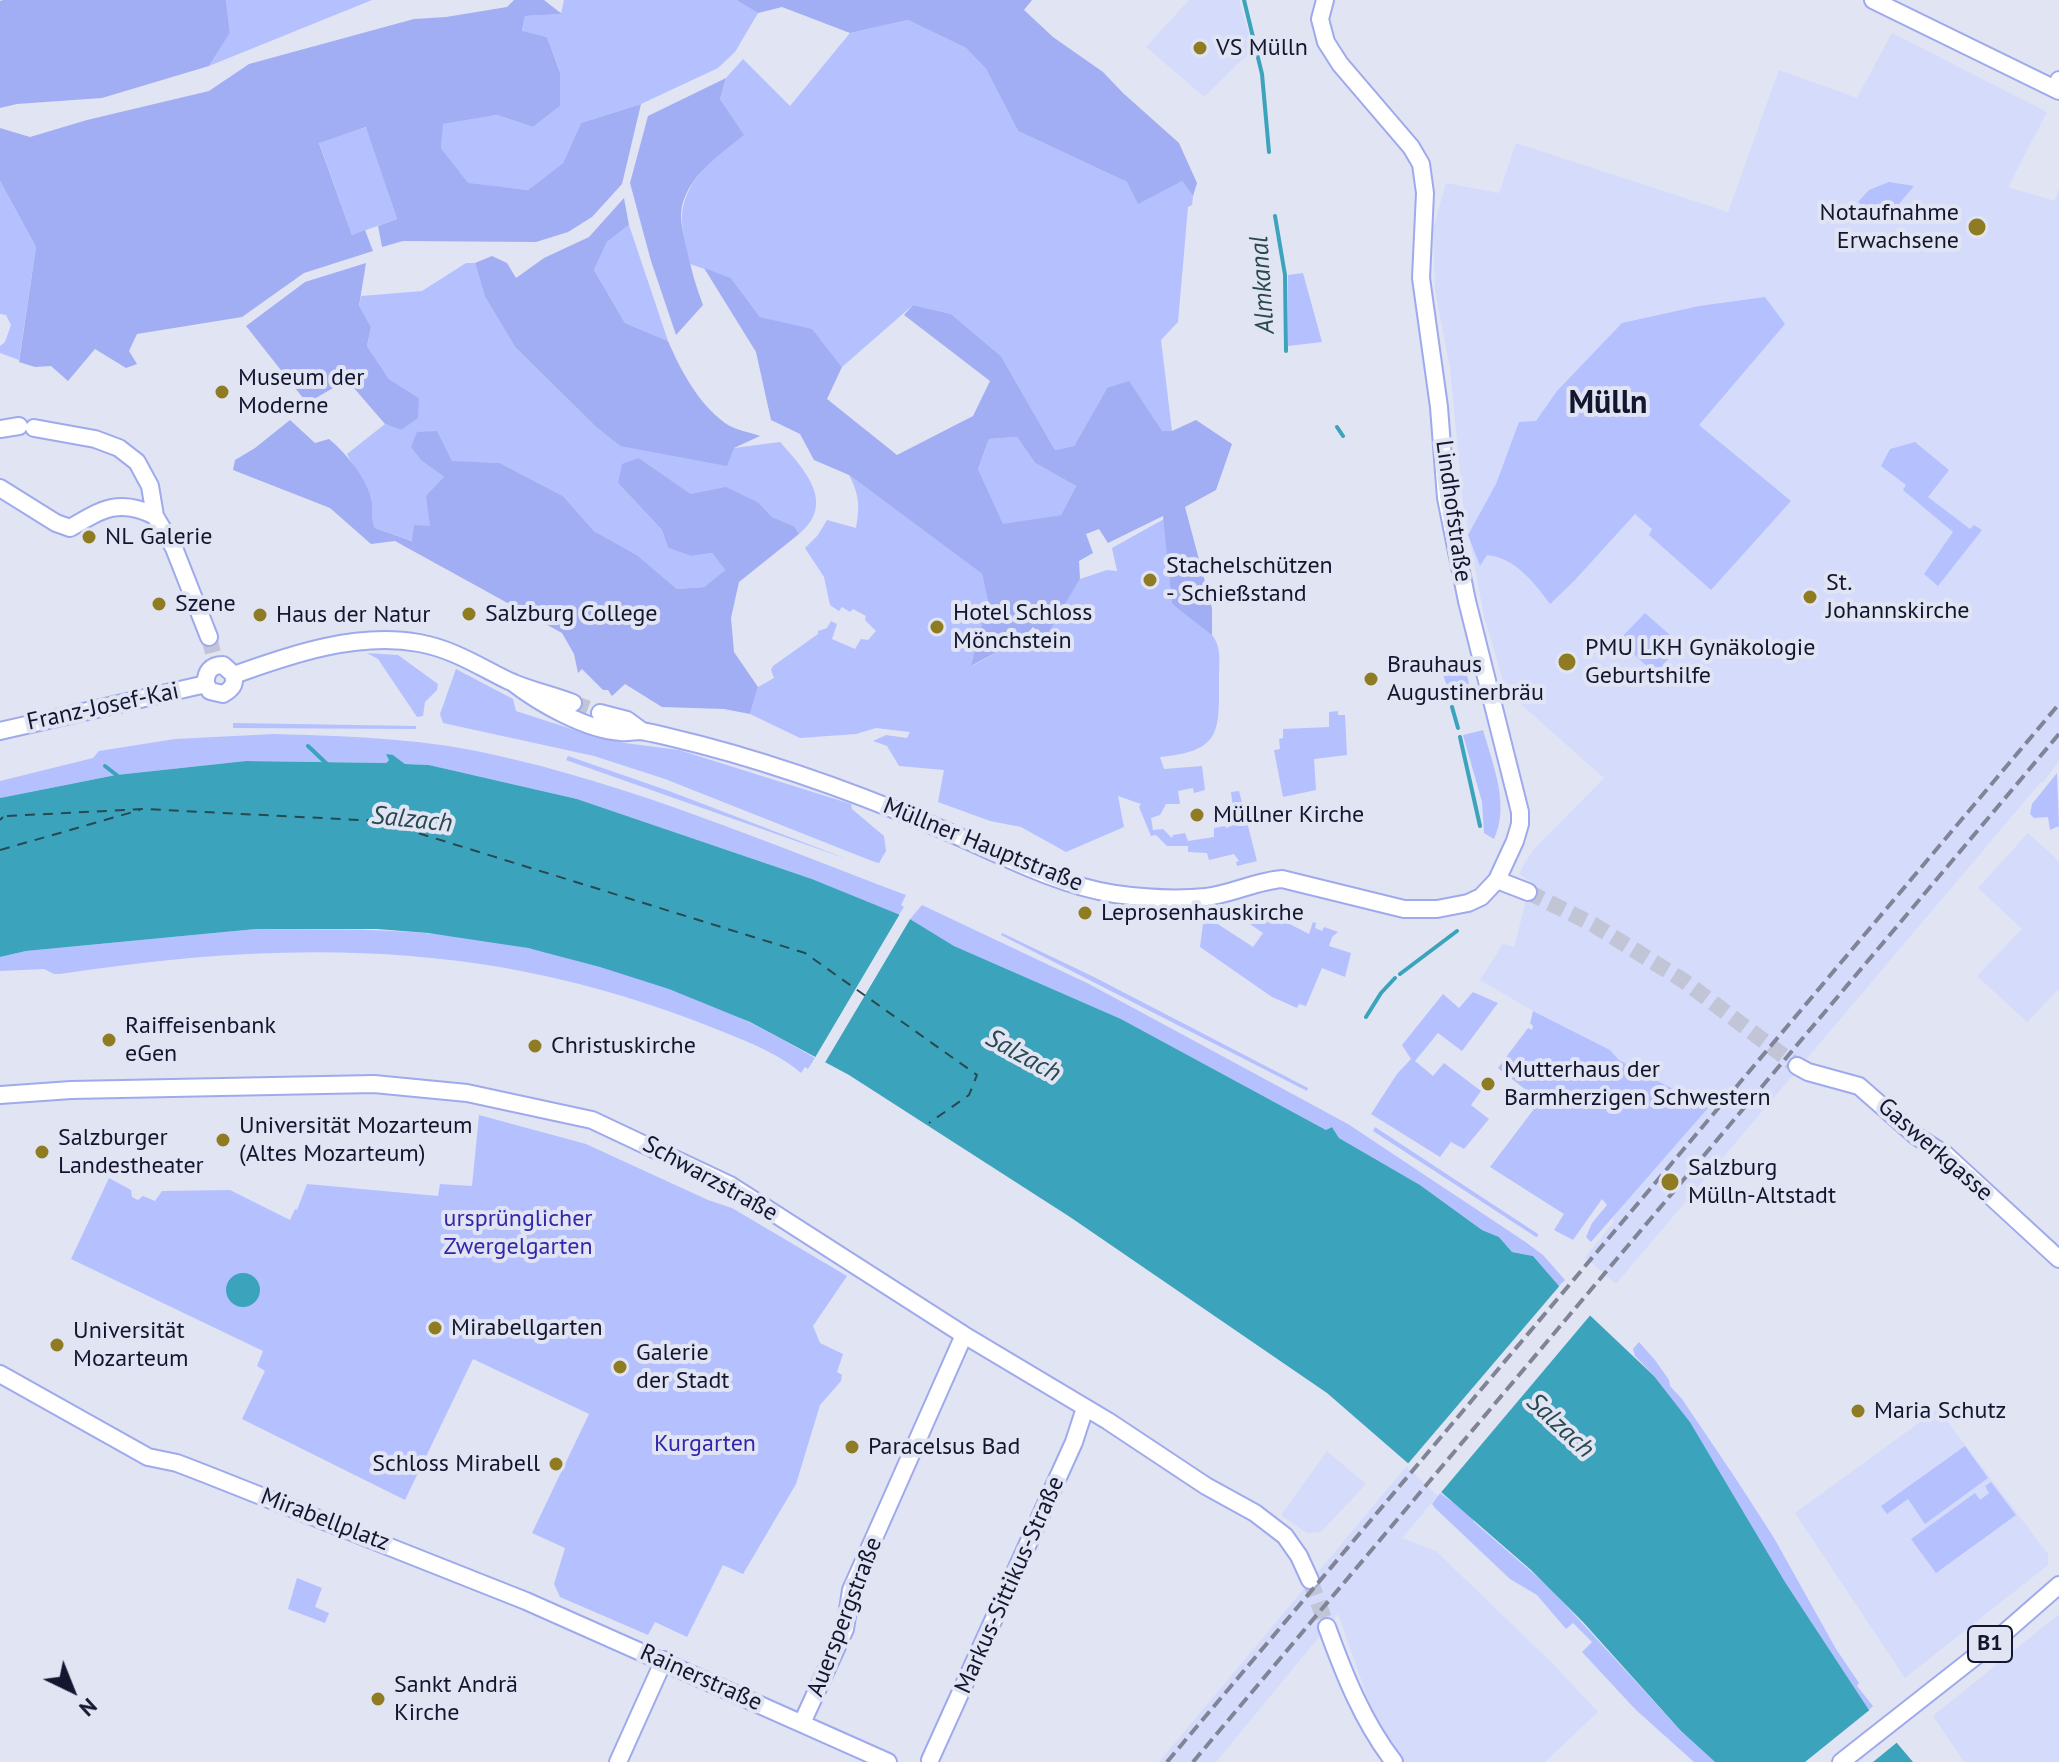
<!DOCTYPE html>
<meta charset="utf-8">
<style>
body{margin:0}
#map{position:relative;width:2059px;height:1762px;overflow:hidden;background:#e1e4f2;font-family:"PT Sans",sans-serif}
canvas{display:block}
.north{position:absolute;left:32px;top:1650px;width:80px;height:80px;-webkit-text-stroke:6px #e1e4f2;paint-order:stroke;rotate:137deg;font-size:22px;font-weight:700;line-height:32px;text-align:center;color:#13162f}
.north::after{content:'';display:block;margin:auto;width:28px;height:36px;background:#13162f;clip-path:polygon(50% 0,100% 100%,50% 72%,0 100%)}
</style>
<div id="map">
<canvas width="2059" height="1762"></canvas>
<div class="north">N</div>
</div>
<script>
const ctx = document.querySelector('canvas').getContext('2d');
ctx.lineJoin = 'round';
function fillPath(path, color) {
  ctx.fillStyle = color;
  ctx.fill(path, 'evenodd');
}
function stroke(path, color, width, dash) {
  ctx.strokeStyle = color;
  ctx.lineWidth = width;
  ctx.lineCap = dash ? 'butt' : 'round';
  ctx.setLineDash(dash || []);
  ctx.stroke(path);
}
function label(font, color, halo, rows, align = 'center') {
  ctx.font = font + ' "PT Sans",sans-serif';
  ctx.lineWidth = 8;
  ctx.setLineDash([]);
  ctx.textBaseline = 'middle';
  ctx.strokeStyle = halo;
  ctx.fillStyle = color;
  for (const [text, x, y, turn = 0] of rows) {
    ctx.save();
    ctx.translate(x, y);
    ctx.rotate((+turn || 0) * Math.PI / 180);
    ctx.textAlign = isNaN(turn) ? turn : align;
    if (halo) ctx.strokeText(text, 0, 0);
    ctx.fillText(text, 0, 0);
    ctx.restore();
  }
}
fillPath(new Path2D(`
 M1189,0H1239L1253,49L1204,97L1146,47Z
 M1892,33L2047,112L2008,187L2055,201L2059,187V761L2043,783L2041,782L1616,1284L1585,1257L1613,1223L1619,1060L1610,1050L1533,1011L1480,980L1503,944L1514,947L1531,882L1519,874L1524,864L1535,848L1604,778L1506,691L1484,616L1463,504L1450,368L1435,290L1433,229L1446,183L1499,193L1516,143L1728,212L1779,70L1857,98Z
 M2028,833L2059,861V989L2027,1022L1977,976L2022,929L1978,888Z
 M1938,1409L2048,1554V1565L1905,1678L1795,1513Z
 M1327,1451L1366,1484L1321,1532L1307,1533L1281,1515Z
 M1409,1463L1440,1493L1402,1538L1436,1551L1551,1662L1598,1712L1545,1762H1396L1371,1708L1338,1614L1216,1762H1159Z
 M2059,1614V1762H1964L1933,1716Z`), '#d5dcfb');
fillPath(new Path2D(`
 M226,0H372L209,66L230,33Z
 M564,0H736L758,13L735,52L718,68L641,104L581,123L563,163L528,190L468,184L441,148L442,124L497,115L533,127L560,106V71L547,37L522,32L525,16L561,14Z
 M908,20L966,48L986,69L1018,131L1127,182L1182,181L1193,196L1192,205L1188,207L1178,322L1161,340L1172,431L1162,432L1107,388L1074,446L1055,450L1001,356L951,314L913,305L842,367L812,330L760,317L731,278L690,264C687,250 682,234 682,220C681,182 716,156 743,135L720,99L726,78L743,59L790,106L850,33Z
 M367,127L397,219L352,235L319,142Z
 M0,181L36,247L19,360L0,353V346L5,342L11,325L6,315L0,314Z
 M1889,182L1914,186L1883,223L1858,202L1869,190Z
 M629,225L668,341L625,323L594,270L607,242Z
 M466,263H475L485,297L515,347L596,427L620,446L734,448L780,442C804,469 837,503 799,534L794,526L772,517L759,503L691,494L639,458L618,483L662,530L668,548L691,556L712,553L725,570L704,587L677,589L637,555L594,531L563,496L500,463L422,461L444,477L430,526L413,541L375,528L370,519L372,499L347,454L385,424L401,430L419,398L389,379L367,346L371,327L359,307L361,296L422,291Z
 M1303,273L1322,342L1288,346V275Z
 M1765,297L1785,324L1699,425L1791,501L1711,590L1649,535L1652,529L1635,514L1574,581L1550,604C1534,582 1515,558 1487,555L1480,566L1468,535L1496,484L1519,422L1536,421L1557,391L1622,323L1699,306Z
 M1017,437L1035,463L1076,486L1061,515L1003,525L978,469L989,439Z
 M1915,442L1949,470L1928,497L1970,529L1974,525L1982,530L1938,586L1924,574L1953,532L1903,490L1906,485L1881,466L1890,449Z
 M849,475L982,574L988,602L972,666L1024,637L1037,650L1080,579L1107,570L1117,571L1112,548L1164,519L1172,604C1185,614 1202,623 1212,635C1222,647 1219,664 1219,678C1219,732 1222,751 1160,757L1164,769L1202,766L1205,790L1194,793L1193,788L1178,791L1180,804H1166L1160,815L1151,818L1153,830L1163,829L1172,838L1173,835L1185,833L1188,841L1214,837V828L1225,826L1226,828L1235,824L1231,792L1239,791L1257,861L1237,866L1236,862L1239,861L1234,854L1209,860L1207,853L1188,852V846H1167L1156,835L1151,836L1139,807L1141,804L1118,796L1124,827L1066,852L1021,827L990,821L938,802L944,770L899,766L887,746L873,741L886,735L907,738L910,732L876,728L856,734L800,738L750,714L758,687L774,678L771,670L773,666L818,634V631L827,628L831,621L837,624L832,639L855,649L861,639L868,640L876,631L865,620L866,616L853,609L850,612L842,607L839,611L830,605L824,577L805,548L818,535L827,520L856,528C860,506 859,494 849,475Z
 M1645,613L1678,642L1677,649L1655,674L1619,640Z
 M367,653L398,655L438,684L437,690L425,702L423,716L417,717L378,659Z
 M1462,657L1469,683L1461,691L1450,695L1439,663L1433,664L1432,660Z
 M456,669L513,699L516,711L593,736L625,743L679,750L851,804L852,809L884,836L886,851L879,863L872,861L665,779L594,756L443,723L440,714Z
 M1338,711V715H1345L1347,755L1314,759L1316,790L1283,797L1274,750L1280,749L1279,739L1283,738V729L1329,727V712Z
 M233,723L416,726V729L233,728Z
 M1483,730C1493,765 1510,805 1494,839L1484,833L1482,802L1463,735Z
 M274,734C345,736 416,738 486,753C631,784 768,843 906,895L901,905L904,907L899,915L812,879L577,799L429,765L405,764L393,755L386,763L246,761L116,775L0,798V781L93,758L99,751L175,739Z
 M568,756L669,791L847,859L566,760Z
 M2057,773L2059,826L2050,830L2048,817L2034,818L2030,814L2032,804Z
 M922,905L1089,984L1348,1124L1524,1241L1543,1255L1565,1280L1559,1286L1533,1256L1512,1252L1499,1237L1482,1230L1420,1185L1339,1138L1332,1127L1326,1130L1121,1019L954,946L910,919Z
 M1248,910L1278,913L1282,916V920L1309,934L1313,922L1316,923L1315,928L1322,931L1324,927L1338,932L1332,937L1329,946L1351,953L1345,977L1322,968L1306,1006L1299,1004L1297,1008L1272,997L1200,947L1204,915L1253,947L1263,933L1250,924Z
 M256,929C312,930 369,928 425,933C533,942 654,975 751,1023C773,1034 794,1046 815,1058L808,1069L805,1067L801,1073C776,1050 725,1033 693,1020C481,939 282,940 60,974H54L44,969L0,971V957L26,951Z
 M1002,933L1094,977L1308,1088L1307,1091L1001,935Z
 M1473,992L1498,1003L1462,1051L1438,1033L1415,1061L1433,1076L1444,1063L1481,1091L1471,1105L1489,1119L1464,1149L1451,1142L1440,1157L1371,1114L1397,1074L1411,1059L1402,1045L1443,994L1459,1008Z
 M1533,1011L1610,1050L1619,1060L1708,1108L1591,1242L1586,1237L1592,1223L1607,1205L1602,1199L1573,1240L1554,1230L1564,1214L1490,1167L1540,1101L1498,1068L1528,1028L1532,1030L1533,1026L1530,1023Z
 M479,1115L586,1144L708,1200L732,1208L847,1276L813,1326L820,1343L843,1354L837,1372L842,1375L841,1381L820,1405L796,1484L743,1574L723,1565L687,1637L655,1622L648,1635L560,1597L554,1584L565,1548L532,1533L589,1414L473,1359L405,1500L242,1419L265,1371L257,1366L263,1351L71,1259L109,1178L131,1190L132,1197L138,1200L143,1196L155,1201L162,1191L230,1190L290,1220L295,1209L297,1210L307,1184L438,1196L440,1184L472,1186Z
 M1375,1127L1538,1234V1236L1536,1237L1373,1131Z
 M1639,1342L1655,1360L1669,1380L1670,1386L1682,1399L1736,1479L1774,1538L1836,1649L1859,1683L1857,1686L1873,1706L1869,1710L1785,1582L1690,1422L1654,1376L1635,1356L1633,1349Z
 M1965,1446L1988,1478L1925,1524L1908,1499L1887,1514L1881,1506Z
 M1991,1482L2016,1515L1936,1573L1911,1539L1975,1493L1980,1500L1989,1493L1985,1486Z
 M1440,1493L1471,1516L1474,1522L1549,1587L1681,1731L1715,1762H1694L1636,1710L1582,1652L1592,1642L1573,1623L1566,1629L1537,1595L1510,1579L1435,1508L1432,1504Z
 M297,1578L322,1588L315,1607L329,1613L325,1623L288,1609Z`), '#b5c0ff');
fillPath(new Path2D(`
 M3,0H226L230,33L209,66L102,98L17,104L0,108V1Z
 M514,0H544L562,14L525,16L522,31L547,37L560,72V106L533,127L497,115L443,124L441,148L468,183L528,190L563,163L581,123L641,104L622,184L592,217L568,232L536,242L403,241L382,247L378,226L397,219L366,127L319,143L352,235L365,230L373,251L304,273L242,317L137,334L129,351L137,364L126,368L95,349L68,381L51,366L35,367L19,362L36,247L0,181V128L30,137L87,120L209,91L249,64L414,19L446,17L507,7Z
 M736,0H1032L1024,10L1053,37L1103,72L1123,93L1179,143L1197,183L1193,196L1182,181L1138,204L1127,182L1018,131L986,69L966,48L908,20L850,33L782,7L758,13Z
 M726,78L720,99L744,135C721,153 689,176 682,206C679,220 684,236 687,250C691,269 696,287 703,305L676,335L651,261L630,183L648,116Z
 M624,198L629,225L607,242L594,270L625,323L668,341C681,371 698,403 725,423C735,430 749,432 760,436L734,448L727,466L620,446L596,427L515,347L485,297L475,263L492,256L507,263L516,278L544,258L589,237Z
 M366,263L359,306L371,327L367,346L389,379L419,398L418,418L401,430L385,424L347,380L307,403L246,326L305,282Z
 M704,268L731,278L760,317L812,329L842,367L827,399L897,455L973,416L990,381L904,315L913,305L951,314L1001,356L1055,450L1074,446L1107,388L1129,381L1162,431H1172L1196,420L1232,444L1216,490L1185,507L1212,608V635L1172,604L1163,516L1108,543L1099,529L1086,534L1093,553L1079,561L1080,579L1045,638L1033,627L1024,637L971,666L988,602L982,574L849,475L814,460L800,434L771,420L756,352ZM1017,437L1035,463L1076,486L1061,515L1003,524L978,469L989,439Z
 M290,420L315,443L329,439C347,454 363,474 371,497C374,507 369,517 375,528L412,541L414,525L430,526L426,496L444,477L422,461L411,447L417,432L437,431L452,461L500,463L563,496L594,531L637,555L677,589L704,587L725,570L712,553L691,556L668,548L662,530L618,483L622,464L639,458L691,494L726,487L759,503L772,517L794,526L799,534L739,582L731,618L734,652L758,687L750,714L724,709L662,707L625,684L612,696L608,690H603L582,669L578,673L574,654L562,633L395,541L371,544L330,508L233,470L235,460L255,448Z`), '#a2aef3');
fillPath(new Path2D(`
 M386,754L393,755L405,764L429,765L577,799L812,879L910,919L954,946L1121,1019L1326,1130L1332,1127L1339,1138L1420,1185L1482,1230L1499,1237L1512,1252L1533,1256L1559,1286L1654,1376L1690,1422L1785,1582L1869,1710L1913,1762H1715L1681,1731L1583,1622L1531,1570L1327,1393L1070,1217L849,1075L750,1022L669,989L600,967L528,948L428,933L377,929H256L26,951L0,957V798L116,775L246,761L386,763L389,760Z
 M226 1290a17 17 0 1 1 34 0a17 17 0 1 1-34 0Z`), '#3ba4bc');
fillPath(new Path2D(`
 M901,912L912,916L823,1066L813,1061Z
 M1562,1283L1593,1312L1438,1496L1406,1466Z
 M1872,1708L1900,1740L1873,1762H1805Z`), '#e1e4f2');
stroke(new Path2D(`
 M1244,0L1262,74L1269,152
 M1275,216L1285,275L1286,351
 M1337,427L1343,436
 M1452,707L1458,728
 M1460,737L1480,826
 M308,746L327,764
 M105,766L119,777
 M1400,974L1457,931
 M1366,1017L1381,993L1395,978`), '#3ba4bc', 4);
stroke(new Path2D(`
 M7,816L145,809L379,821L805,953L977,1075L969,1095L929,1123
 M0,820L3,817
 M0,850L140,810`), '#294850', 2, [10, 8]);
stroke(new Path2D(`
 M209,637L216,665
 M573,703L600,713
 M1528,892L1594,925L1684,981L1797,1066
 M1310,1580L1327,1627`), '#c2c5d5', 16, [16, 8]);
const secondary = new Path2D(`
 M1873,0L2057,90
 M34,428L95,439L119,448L137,462L150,486L155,516L174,548L209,637
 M0,429L19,426
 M0,488L56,523L70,528C102,509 120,498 155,516
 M234,675C292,654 357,632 419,643C453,649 480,667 509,681C529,690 552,695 573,703
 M512,682C539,703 586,730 621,732C627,733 634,731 640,731C649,732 660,735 669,737C759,758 849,790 934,826C990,849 1054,885 1115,894C1144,898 1177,900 1206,897C1232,894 1256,881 1282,879L1404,909H1437L1468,903L1481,897L1497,880L1515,841L1520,824V812L1467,601L1446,498L1439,407L1421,278L1425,193L1421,164L1411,147L1340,64L1326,42L1320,19L1325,0
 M206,684C205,672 211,665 223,665L234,675
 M206,684L210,691L223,694C232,689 235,685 234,675
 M600,713L627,720L642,731
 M0,731L206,684
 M1497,880L1528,892
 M1797,1066L1808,1072L1859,1086L1916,1136L1946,1155L2059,1259
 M0,1095L71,1090L374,1084L467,1093L592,1120L730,1185L964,1335L1108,1421L1206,1486L1255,1513L1285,1536L1299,1556L1310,1580
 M0,1374L148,1457L177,1463L208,1475L526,1601L888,1762
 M1327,1627C1344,1674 1363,1722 1394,1762
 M802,1723L845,1629L851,1590L964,1335
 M930,1760L1074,1442L1085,1408
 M618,1762L664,1660`);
const primary = new Path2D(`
 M2059,80V91
 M1841,1762L1995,1641L2059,1585`);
stroke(secondary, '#9faaed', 20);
stroke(primary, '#9faaed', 20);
stroke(secondary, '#fff', 16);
stroke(primary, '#fff', 16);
stroke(new Path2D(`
 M1167,1762L2059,704
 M1193,1762L2059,734`), '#818497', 4, [12, 6]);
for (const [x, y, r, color] of [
 [1200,48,8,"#8f7b21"],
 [1977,227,10,"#8f7b21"],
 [222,392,8,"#8f7b21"],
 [89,537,8,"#8f7b21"],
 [1150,580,8,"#8f7b21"],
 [1810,597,8,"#8f7b21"],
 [159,604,8,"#8f7b21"],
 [469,614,8,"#8f7b21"],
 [260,615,8,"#8f7b21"],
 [937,627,8,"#8f7b21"],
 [1567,662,10,"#8f7b21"],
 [1371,679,8,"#8f7b21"],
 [1197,815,8,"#8f7b21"],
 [1085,913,8,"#8f7b21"],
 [109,1040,8,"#8f7b21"],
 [535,1046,8,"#8f7b21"],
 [1488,1084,8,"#8f7b21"],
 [223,1140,8,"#8f7b21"],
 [42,1152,8,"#8f7b21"],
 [1670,1182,10,"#8f7b21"],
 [435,1328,8,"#8f7b21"],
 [57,1345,8,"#8f7b21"],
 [620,1367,8,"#8f7b21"],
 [1858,1411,8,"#8f7b21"],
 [852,1447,8,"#8f7b21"],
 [556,1464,8,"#8f7b21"],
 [378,1699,8,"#8f7b21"]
]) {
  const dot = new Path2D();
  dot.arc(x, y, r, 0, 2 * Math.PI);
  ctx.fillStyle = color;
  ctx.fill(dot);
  stroke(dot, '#e1e4f2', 3);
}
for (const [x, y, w] of [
 [1990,1644,44]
]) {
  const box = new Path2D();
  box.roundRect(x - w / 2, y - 18, w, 36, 6);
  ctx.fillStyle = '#e1e4f2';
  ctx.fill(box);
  stroke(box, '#13162f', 2);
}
label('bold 22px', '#13162f', null, [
 ["B1",1990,1644]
]);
label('24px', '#13162f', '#e1e4f2', [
 ["VS Mülln",1216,48],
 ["Notaufnahme",1959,213,"right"],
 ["Erwachsene",1959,241,"right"],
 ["Museum der",238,378],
 ["Moderne",238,406],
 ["NL Galerie",105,537],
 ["Stachelschützen",1166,566],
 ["- Schießstand",1166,594],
 ["St.",1826,583],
 ["Johannskirche",1826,611],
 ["Szene",175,604],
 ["Hotel Schloss",953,613],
 ["Mönchstein",953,641],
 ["Salzburg College",485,614],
 ["Haus der Natur",276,615],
 ["PMU LKH Gynäkologie",1585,648],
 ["Geburtshilfe",1585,676],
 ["Brauhaus",1387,665],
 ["Augustinerbräu",1387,693],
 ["Müllner Kirche",1213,815],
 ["Leprosenhauskirche",1101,913],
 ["Raiffeisenbank",125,1026],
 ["eGen",125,1054],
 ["Christuskirche",551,1046],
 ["Mutterhaus der",1504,1070],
 ["Barmherzigen Schwestern",1504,1098],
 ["Universität Mozarteum",239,1126],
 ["(Altes Mozarteum)",239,1154],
 ["Salzburger",58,1138],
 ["Landestheater",58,1166],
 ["Salzburg",1688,1168],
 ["Mülln-Altstadt",1688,1196],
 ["Mirabellgarten",451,1328],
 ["Universität",73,1331],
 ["Mozarteum",73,1359],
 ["Galerie",636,1353],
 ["der Stadt",636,1381],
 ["Maria Schutz",1874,1411],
 ["Paracelsus Bad",868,1447],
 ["Schloss Mirabell",540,1464,"right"],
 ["Sankt Andrä",394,1685],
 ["Kirche",394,1713]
], 'left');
label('24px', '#13162f', '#e1e4f2', [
 ["Lindhofstraße",1453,511,82],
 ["Franz-Josef-Kai",103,707,-12],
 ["Müllner Hauptstraße",983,845,22],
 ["Gaswerkgasse",1935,1150,41],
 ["Schwarzstraße",710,1179,29],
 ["Mirabellplatz",325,1520,21],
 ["Markus-Sittikus-Straße",1010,1585,-66],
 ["Auerspergstraße",845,1617,-69],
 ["Rainerstraße",701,1678,24]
]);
label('24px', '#3326aa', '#e1e4f2', [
 ["ursprünglicher",518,1219],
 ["Zwergelgarten",518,1247],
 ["Kurgarten",705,1444]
]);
label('italic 26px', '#294850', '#e1e4f2', [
 ["Almkanal",1263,285,-94],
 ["Salzach",412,820,6],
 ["Salzach",1023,1056,29],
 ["Salzach",1560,1426,43]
]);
label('bold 32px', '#13162f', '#e1e4f2', [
 ["Mülln",1608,404]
]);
</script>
